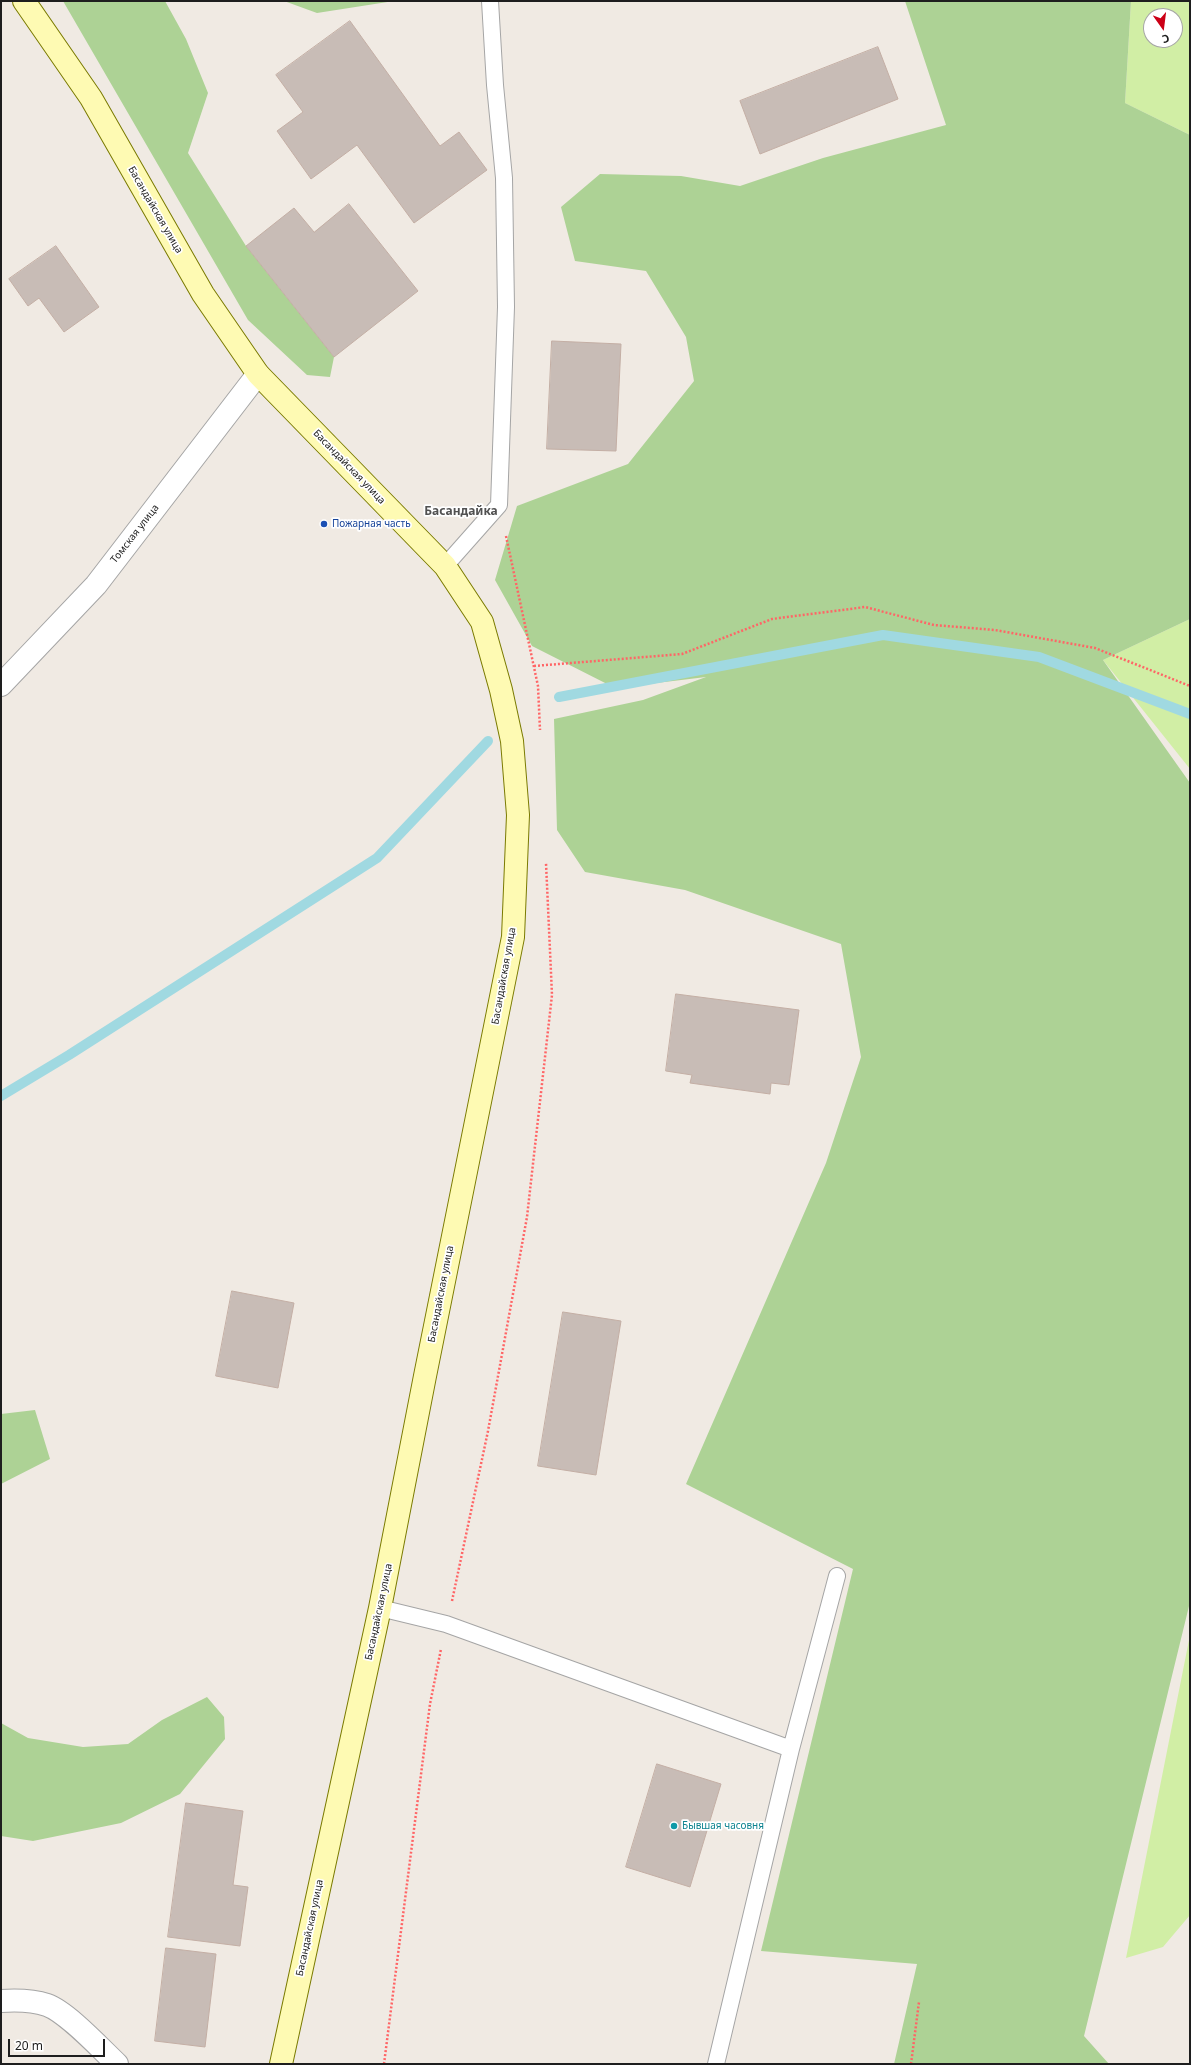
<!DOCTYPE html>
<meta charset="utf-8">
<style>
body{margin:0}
#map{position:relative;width:1191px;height:2065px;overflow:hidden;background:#f0eae3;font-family:"Noto Sans",sans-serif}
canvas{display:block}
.frame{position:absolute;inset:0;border:2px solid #1e1e1e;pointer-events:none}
.north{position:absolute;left:1143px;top:8px;width:40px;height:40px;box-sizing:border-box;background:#fff;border:1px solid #a5a5a5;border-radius:50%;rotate:166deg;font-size:11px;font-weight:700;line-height:16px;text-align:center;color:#1e1e1e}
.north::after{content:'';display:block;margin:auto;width:14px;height:18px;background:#cc0016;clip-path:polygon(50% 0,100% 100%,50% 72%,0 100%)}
.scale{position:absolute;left:8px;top:2039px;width:97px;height:18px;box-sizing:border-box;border:2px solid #1e1e1e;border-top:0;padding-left:5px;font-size:12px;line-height:14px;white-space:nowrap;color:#1e1e1e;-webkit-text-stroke:3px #fff;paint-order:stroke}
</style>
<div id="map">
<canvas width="1191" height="2065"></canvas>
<div class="frame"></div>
<div class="north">С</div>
<div class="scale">20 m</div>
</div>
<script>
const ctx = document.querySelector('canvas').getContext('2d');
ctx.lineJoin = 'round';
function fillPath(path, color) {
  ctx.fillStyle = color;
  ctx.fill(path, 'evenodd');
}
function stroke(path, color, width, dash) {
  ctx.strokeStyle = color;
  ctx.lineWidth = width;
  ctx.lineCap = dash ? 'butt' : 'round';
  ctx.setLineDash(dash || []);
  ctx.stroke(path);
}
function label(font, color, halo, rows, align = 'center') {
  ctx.font = font + ' "Noto Sans",sans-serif';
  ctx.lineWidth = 3.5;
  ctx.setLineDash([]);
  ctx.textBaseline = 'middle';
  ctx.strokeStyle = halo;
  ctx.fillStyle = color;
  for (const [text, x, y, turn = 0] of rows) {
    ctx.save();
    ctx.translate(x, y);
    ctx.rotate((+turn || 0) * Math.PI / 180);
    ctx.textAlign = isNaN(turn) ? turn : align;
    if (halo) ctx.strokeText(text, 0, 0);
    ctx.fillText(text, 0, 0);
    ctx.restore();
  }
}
fillPath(new Path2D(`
 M1131,1H1190V135L1125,103ZM1151,16H1175V40H1151Z
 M1190,619V769L1103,660Z
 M1190,1635V1915L1163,1947L1126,1958Z`), '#d1eea5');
fillPath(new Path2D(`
 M63,1H165L186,39L208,93L188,153L246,246L334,357L330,377L307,375L248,320Z
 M284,1H394L317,13Z
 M905,1H1131L1125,103L1190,135V619L1103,660L1190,783V1602L1084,2036L1109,2064H894L917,1964L761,1951L853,1569L686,1484L826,1163L861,1057L841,944L685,890L585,872L557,830L554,719L643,700L706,677L615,688L532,646L495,580L517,506L628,464L694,381L686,337L646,271L575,261L561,207L600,174L681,176L740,186L823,158L946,125Z
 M35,1410L50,1459L1,1484V1414Z
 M207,1697L224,1717L225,1739L180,1794L121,1823L33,1841L1,1836V1723L28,1738L83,1747L128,1744L162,1720Z`), '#add295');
stroke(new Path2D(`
 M559,697L883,635L1039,657L1190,714
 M1,1096L69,1055L377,858L488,741`), '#a0d9e1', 10);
const building = new Path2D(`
 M350,21L440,146L459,132L487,170L414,223L357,145L311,179L277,131L303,112L276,75Z
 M878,47L898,99L760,154L740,101Z
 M349,204L418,291L334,357L246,246L294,208L314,232Z
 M56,246L99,307L64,332L39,298L28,306L9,279Z
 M552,341L621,344L616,451L547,449Z
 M676,994L799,1010L789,1085L771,1083L770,1094L690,1083L692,1075L666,1071Z
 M232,1291L294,1303L278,1388L216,1376Z
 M563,1312L621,1321L596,1475L538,1466Z
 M657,1764L721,1784L690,1887L626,1867Z
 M186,1803L243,1811L233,1885L248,1887L240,1946L168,1937Z
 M166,1948L216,1954L205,2047L155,2041Z`);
fillPath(building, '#c8bcb6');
stroke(building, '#c3aea4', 1);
const lane = new Path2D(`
 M445,566L499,505L506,307L504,178L495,85L490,1
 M380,1608L446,1624L791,1749
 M716,2064L791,1749L837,1576`);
const street = new Path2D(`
 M1,685L96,585L258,374
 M1,2001C16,2000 32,2000 47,2005C67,2012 101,2049 117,2064`);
const secondary = new Path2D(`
 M24,1L91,98L203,294L258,374L445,566L482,622L501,690L512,741L518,815L513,937L425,1376L380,1608L281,2064`);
stroke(lane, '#a5a5a5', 18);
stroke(street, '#a5a5a5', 24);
stroke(secondary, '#7a7a00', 24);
stroke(new Path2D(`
 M506,536L538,686L540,730
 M534,666L682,654L772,619L865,607L934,625L995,630L1095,648L1190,686
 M452,1601L488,1431L527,1217L552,995L546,863
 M384,2064L430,1704L441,1649
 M911,2064L919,2002`), '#ff6566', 2.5, [2, 2]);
stroke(lane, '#fff', 16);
stroke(street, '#fff', 22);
stroke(secondary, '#fefab3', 22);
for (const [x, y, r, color] of [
 [324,524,4,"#1a4fb4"],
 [674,1826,4,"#0f9aa8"]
]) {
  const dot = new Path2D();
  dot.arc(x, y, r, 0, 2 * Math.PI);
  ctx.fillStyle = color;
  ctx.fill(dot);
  stroke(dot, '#fff', 1.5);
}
label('10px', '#1e1e1e', '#fff', [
 ["Басандайская улица",155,210,60],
 ["Басандайская улица",349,467,46],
 ["Томская улица",135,534,-52],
 ["Басандайская улица",504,976,-80],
 ["Басандайская улица",441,1294,-79],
 ["Басандайская улица",379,1612,-78],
 ["Басандайская улица",310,1928,-78]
]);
label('10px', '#164399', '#fff', [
 ["Пожарная часть",332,524]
], 'left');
label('10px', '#0d838f', '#fff', [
 ["Бывшая часовня",682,1826]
], 'left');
label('bold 12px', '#515151', '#fff', [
 ["Басандайка",461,512]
]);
</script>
